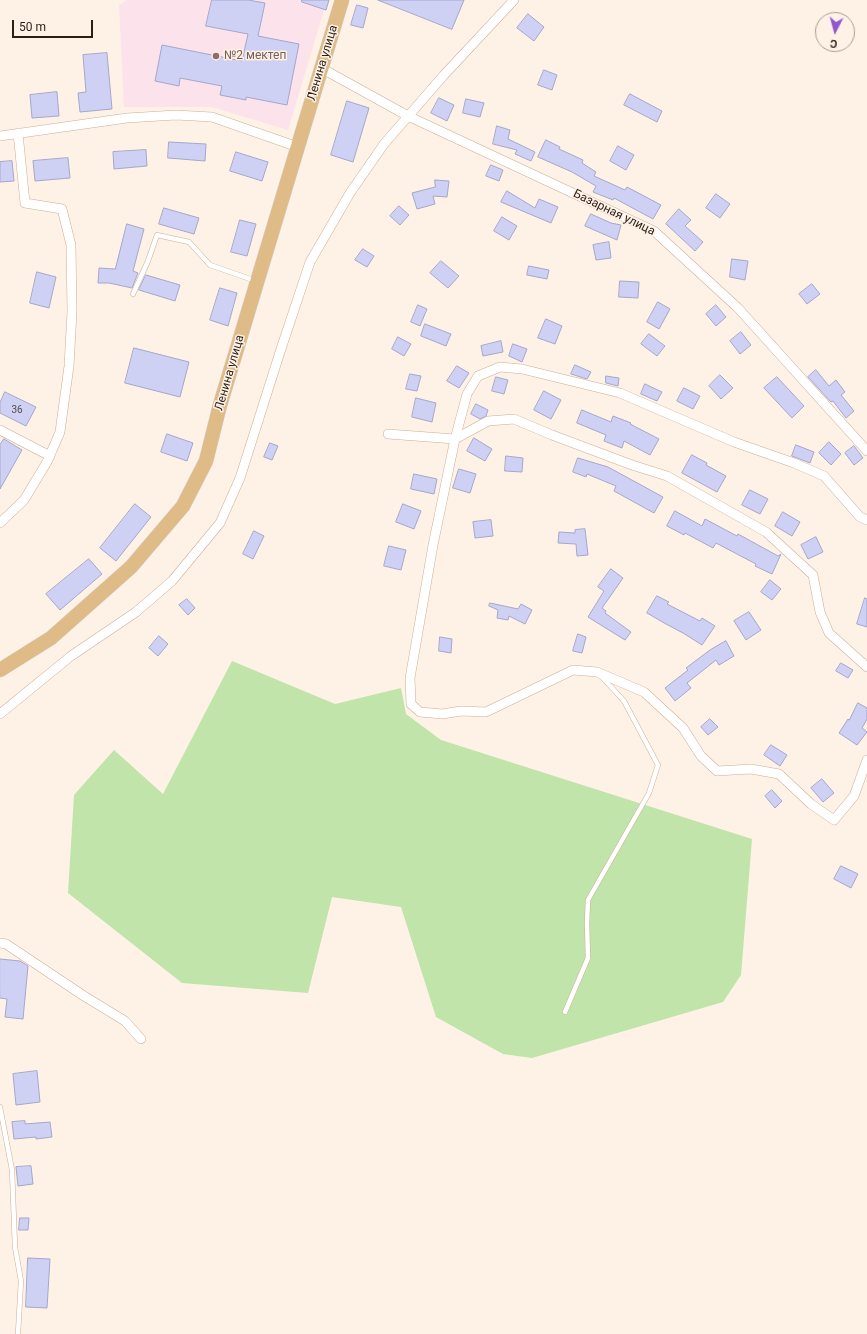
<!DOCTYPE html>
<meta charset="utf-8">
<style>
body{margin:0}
#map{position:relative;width:867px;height:1334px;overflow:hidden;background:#fef1e6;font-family:Roboto,sans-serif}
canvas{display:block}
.north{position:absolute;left:815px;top:12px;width:40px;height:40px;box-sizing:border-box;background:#fef1e6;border:1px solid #a99d92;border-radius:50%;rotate:186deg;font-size:11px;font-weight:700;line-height:16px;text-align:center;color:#2a1f15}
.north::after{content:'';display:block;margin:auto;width:14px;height:18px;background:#9059d1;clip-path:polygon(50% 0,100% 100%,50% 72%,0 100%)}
.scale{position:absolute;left:12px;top:20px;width:81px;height:18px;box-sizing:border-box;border:2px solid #2a1f15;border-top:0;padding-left:5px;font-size:12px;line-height:14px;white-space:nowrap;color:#2a1f15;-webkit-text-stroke:3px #fef1e6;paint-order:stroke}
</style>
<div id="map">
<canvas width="867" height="1334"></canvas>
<div class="north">С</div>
<div class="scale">50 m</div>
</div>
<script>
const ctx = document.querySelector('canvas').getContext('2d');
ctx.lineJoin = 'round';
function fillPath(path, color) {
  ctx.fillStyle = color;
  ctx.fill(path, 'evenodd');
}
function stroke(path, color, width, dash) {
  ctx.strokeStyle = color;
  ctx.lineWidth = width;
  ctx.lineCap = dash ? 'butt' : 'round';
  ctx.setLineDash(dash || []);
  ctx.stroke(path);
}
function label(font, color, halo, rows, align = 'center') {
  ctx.font = font + ' Roboto,sans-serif';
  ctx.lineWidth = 3;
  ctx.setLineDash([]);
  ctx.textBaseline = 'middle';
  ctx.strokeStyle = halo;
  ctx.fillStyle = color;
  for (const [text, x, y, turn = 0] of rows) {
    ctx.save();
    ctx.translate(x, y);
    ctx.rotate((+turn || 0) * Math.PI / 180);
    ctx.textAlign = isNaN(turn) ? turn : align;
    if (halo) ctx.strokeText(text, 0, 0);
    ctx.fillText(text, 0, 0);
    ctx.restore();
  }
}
fillPath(new Path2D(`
 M127,0H327L288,130L212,107H124L119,5Z`), '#fbe2eb');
fillPath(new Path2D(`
 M232,661L335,704L401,688L406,714L441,740L752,839L741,975L723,1002L532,1058L503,1054L436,1017L401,907L332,897L308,993L182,983L68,893L74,795L114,750L163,794Z`), '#c0e4aa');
const building = new Path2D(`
 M212,0H248L265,3L258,36L299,44L287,105L246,97V100L220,95L222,86L180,78L179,86L155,81L162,45L242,61L248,34L206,26Z
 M302,0H329L326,10L302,2Z
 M378,0H464L452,29Z
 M357,5L368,8L363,28L351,25Z
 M528,14L544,27L534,41L517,28Z
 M107,53L112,109L80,112L78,93L86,92L83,55Z
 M544,70L557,75L552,90L538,85Z
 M57,92L59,116L32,118L30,95Z
 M630,94L662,111L657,122L624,105Z
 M439,98L454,105L447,121L431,113Z
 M466,99L484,103L480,117L463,113Z
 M347,101L369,108L353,162L331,155Z
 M497,126L510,130L508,139L535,152L531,161L515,154L517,150L493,144Z
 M546,140L560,147L559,149L583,160L582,163L596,172L594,176L625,190L627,187L661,205L653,219L614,198L613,200L593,192L596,186L572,172L538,157Z
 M169,142L206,144L205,161L168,158Z
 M618,146L634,155L626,170L610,161Z
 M146,150L147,166L114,169L113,152Z
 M236,152L268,162L262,181L230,171Z
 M68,158L70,178L35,181L33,161Z
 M12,161L14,181L0,182V162Z
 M491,165L503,170L499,181L486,176Z
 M435,180L449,181L447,197L433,196L435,204L417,209L412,193L435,187Z
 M507,191L535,208L539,199L558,207L551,223L501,202Z
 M716,194L730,204L720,218L706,208Z
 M399,206L409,215L400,225L390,216Z
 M164,208L199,218L194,234L159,224Z
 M679,209L691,220L685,226L703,242L695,251L666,224Z
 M591,214L611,223L621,225L617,240L585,226Z
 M502,217L517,226L509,240L494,231Z
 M240,220L256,224L247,256L231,252Z
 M127,224L144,229L133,271L138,273L132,288L109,283H98L99,268L115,269Z
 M609,242L611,258L596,260L593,245Z
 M363,249L374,256L367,267L355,260Z
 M732,259L748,261L745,280L730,277Z
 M441,261L459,276L448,288L430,273Z
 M529,266L549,270L547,279L527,275Z
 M37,272L56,277L49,308L30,303Z
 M146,275L180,285L175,301L139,290Z
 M620,281L639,282L638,298L619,297Z
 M812,284L820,294L807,304L799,294Z
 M220,288L237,293L228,326L210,320Z
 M658,302L670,309L659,329L647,322Z
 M418,305L427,309L420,326L411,322Z
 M716,305L726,317L716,326L706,314Z
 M546,319L562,326L555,344L538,338Z
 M425,324L451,334L446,346L421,336Z
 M741,332L751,345L740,354L730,341Z
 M649,334L665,346L657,356L641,344Z
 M398,337L411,344L404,356L392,349Z
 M501,341L503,352L483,356L481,346Z
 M513,344L527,349L522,362L509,356Z
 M134,348L189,362L180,397L125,383Z
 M575,365L591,372L587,379L571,374Z
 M457,366L469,373L459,388L447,381Z
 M816,370L829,386L836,380L845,392L841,395L854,411L846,418L833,401L831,402L808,377Z
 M410,374L421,376L417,391L406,389Z
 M720,375L733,388L721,399L709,386Z
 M606,376L619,378L618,386L606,383Z
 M496,377L508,380L504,394L492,391Z
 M777,377L804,406L792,418L764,388Z
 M645,384L662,392L657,401L641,394Z
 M684,388L700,396L693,409L677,401Z
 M544,391L561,400L551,419L534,410Z
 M5,392L36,407L26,426L0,413V403Z
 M416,398L436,403L432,422L412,417Z
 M476,404L488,410L486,416L480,419L471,414Z
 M582,410L611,422L613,416L631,423L630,424L659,439L650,455L624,441L622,448L604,441L606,435L577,423Z
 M167,434L193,443L187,461L161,452Z
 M474,438L492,449L485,461L467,451Z
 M4,439L22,450L0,489V445Z
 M829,442L841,454L831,465L819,453Z
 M270,443L278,446L272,460L264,457Z
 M796,445L814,452L810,463L792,456Z
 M854,446L863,458L854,465L845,453Z
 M692,455L707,463L706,465L726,476L717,492L682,473Z
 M506,456L523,458L522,472L505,471Z
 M578,458L608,467L663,497L654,513L614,491L616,486L587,474L586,477L573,472Z
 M459,469L476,474L470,493L453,488Z
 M414,474L437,479L434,494L411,489Z
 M750,490L768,499L760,514L742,505Z
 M135,504L151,517L116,561L100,548Z
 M403,504L421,511L414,529L396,522Z
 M675,511L702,526L705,519L737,536L738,534L778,556L781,554L772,574L755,566L756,564L716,543L713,548L685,533L684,535L667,526Z
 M783,512L800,522L792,536L775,526Z
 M491,520L493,536L475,538L473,522Z
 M585,529L588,555L577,556L576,544L558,543L559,532L575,533V530Z
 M254,531L264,536L253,559L243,554Z
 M816,537L823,552L808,559L801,545Z
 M389,546L406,550L401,570L384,566Z
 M89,559L102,574L60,610L46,594Z
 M611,569L623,578L602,608L606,611L605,613L631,632L625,640L588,617L604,591L598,587Z
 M770,580L781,589L772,600L761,592Z
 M657,596L669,602L667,604L700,621L702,618L715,626L702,645L683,633L666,624L647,613Z
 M865,598L867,599V627L857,624Z
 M187,599L195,608L188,615L179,605Z
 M490,603L518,609L521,604L532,610L525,624L509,616L508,620L497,618L498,610L489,606Z
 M749,612L761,630L746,640L734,621Z
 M578,634L586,637L582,653L573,651Z
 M159,636L168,644L158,656L149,648Z
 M440,637L452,639L451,653L439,651Z
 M726,641L734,656L719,665L716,660L687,683L691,688L675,701L665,688L688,670L686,668L710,650Z
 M841,663L853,670L848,678L836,671Z
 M858,703L867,708V719L862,728L867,732L857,745L839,733L848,719L849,720Z
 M710,719L718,727L708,735L701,727Z
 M771,745L787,755L780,766L764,755Z
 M822,779L834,793L823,802L811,788Z
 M772,790L782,801L775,808L765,796Z
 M841,866L858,874L851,888L834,879Z
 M0,959L20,961L28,966L23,1019L5,1017L7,999L0,998Z
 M37,1071L40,1102L16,1105L13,1074Z
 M25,1121V1124L50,1122L52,1137L36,1139V1137L14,1139L12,1122Z
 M31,1166L33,1184L18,1186L16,1167Z
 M20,1218H29L28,1230H19Z
 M28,1258L50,1259L47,1308L26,1307Z`);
fillPath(building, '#ced0f4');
stroke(building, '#a5a7ca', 1);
const service = new Path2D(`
 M133,294L148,261L157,235L189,242L210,265L256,281
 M565,1012L588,958L587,923L588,900L649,793L658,765L624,701L601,676
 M0,1107L12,1170L15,1247L21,1281L18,1334`);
const minor = new Path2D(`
 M321,68L408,116L654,231L738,308L867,451
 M0,136L127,118L176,115L212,117L298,147
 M0,430L50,456
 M388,434L455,439L488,421L514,419L552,435L632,465L667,476L766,532L813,575L820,612L829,633L867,667
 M867,520L860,517L824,476L794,463L734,442L620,393L522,369L500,367L478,376L467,394L455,439L433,545L410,678L411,704L420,712L442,714L461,711L486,712L573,670L597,672L644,692L683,728L701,756L717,771L751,769L779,774L811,804L834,820L854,796L867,760
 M0,523L24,500L47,462L60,432L69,366L72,312L71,245L62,209L25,203L18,133
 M0,714L71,656L136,612L172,581L220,523L240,478L281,349L310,262L350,193L384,144L444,75L514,0
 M0,943L6,944L84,996L125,1021L141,1039`);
const primary = new Path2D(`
 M0,670L51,638L131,567L183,506L206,461L220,405L342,0`);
stroke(service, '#cdae95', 5.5);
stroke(minor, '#cdae95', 10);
stroke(primary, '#d4d2d0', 15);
stroke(service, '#fff', 4.5);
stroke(minor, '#fff', 9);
stroke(primary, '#dfbb88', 14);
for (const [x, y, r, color] of [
 [216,56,4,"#8d6e63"]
]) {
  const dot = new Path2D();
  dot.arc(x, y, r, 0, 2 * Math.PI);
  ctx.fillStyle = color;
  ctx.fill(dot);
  stroke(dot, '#fef1e6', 1.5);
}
label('10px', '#534b4d', null, [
 ["36",17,410]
]);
label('12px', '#785e54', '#fef1e6', [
 ["№2 мектеп",224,56]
], 'left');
label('12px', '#2a1f15', '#fef1e6', [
 ["Ленина улица",323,63,-73],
 ["Базарная улица",614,213,26],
 ["Ленина улица",230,373,-74]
]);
</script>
